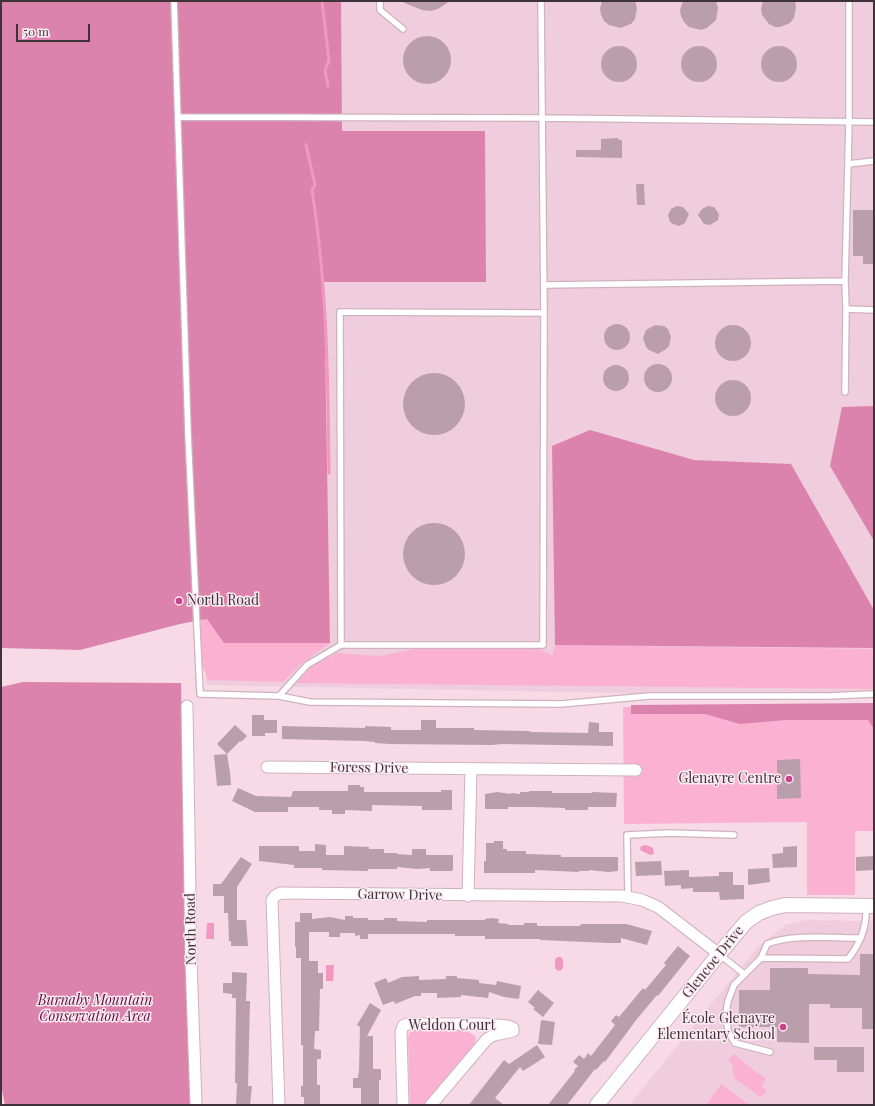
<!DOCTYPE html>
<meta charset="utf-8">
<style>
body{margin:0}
#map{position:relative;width:875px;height:1106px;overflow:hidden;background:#f7dae6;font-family:"Playfair Display",serif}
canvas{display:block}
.frame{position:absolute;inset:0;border:2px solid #3e3338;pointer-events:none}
.scale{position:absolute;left:16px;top:24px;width:74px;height:18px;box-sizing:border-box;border:2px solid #3e3338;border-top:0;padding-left:5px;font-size:12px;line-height:14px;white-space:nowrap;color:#3e3338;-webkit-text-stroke:3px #fdebf2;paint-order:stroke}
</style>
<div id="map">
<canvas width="875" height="1106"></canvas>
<div class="frame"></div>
<div class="scale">50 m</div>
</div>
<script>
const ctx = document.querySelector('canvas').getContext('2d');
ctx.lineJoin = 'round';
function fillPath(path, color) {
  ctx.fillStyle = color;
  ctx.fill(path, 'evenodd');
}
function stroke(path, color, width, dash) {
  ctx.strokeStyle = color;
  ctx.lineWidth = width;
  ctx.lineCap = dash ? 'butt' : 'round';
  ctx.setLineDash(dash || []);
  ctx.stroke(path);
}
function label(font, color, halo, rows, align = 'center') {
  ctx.font = font + ' "Playfair Display",serif';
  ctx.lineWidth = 3;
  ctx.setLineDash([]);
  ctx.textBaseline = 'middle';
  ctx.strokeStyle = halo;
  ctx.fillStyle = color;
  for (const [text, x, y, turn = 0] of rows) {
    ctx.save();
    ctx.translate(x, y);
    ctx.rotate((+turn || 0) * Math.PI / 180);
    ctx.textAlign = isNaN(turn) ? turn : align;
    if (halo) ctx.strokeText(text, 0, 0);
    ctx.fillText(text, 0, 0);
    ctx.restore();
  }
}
fillPath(new Path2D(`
 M172,1H874V698L206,685Z
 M807,920L874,921V1105H629L757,948L785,925Z`), '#f0cddd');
fillPath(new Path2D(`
 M207,619L225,643H330L301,664L283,682L208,680L201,662V620Z
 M555,645L874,649V689L296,683L311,666L337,653L380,656L413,649H541L552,656Z
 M874,705V831H855V895H807V822L624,824L623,707Z
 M416,1030L467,1031L476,1037L474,1048L426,1105H410L408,1038L410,1032Z
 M734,1054L756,1072L766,1078L762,1086L767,1091L760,1098L755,1093L734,1078L732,1064L728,1061Z
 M721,1084L749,1105H706Z`), '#fbb2d2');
fillPath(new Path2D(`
 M1,1H341L342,131H485L486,282H324L330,643H224L207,619L180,624L80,650L1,648Z
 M874,406V541L830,466L842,407Z
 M590,430L694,460L791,464L874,610V648L555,645L552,446Z
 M23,682L181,683L190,1105H5L1,1085V687Z
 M874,703V729L868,720H786L740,724L705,714H631V705Z`), '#dc83ad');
fillPath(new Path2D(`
 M646,845L653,848L654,854L650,855L640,850L641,846Z
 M207,923H214V939H206Z
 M558,957H561L563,960V968L560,971L556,970L555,967V959Z
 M326,965H334L333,981H326Z`), '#f197c1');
stroke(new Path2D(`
 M322,1L329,61L325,70L328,86
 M306,145L315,185L312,190C327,284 328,378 329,473`), '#f197c1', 3);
fillPath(new Path2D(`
 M400,1H450L438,9L430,11L422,10Z
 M602,1H635L637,8L635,19L631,24L620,28L609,25L604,21L601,15L600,9Z
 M683,1H716L718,8L716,20L707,28L701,30L689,27L684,22L681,16L680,10Z
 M763,1H795L796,7L794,18L790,23L780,27H775L769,24L762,15L761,9Z
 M403 60a24 24 0 1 1 48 0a24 24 0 1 1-48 0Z
 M761 64a18 18 0 1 1 36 0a18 18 0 1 1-36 0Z
 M681 64a18 18 0 1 1 36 0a18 18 0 1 1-36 0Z
 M601 64a18 18 0 1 1 36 0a18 18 0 1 1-36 0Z
 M618,138L619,140H622V158L576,157V150H601V139Z
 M636,184H644L645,205H637Z
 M677,206L683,207L689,214L685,223L679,226L673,224L670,222L668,215L671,209Z
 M708,206L714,207L719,214L718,220L710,225L704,224L698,215L702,209Z
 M853,210H874V264H863V256H853Z
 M604 337a13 13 0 1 1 26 0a13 13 0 1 1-26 0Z
 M655,325L664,326L668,329L671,337L669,346L666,349L658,354L649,350L646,347L643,338L646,330Z
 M715 343a18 18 0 1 1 36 0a18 18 0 1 1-36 0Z
 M644 378a14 14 0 1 1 28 0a14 14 0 1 1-28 0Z
 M603 378a13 13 0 1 1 26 0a13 13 0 1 1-26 0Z
 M403 404a31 31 0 1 1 62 0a31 31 0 1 1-62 0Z
 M715 398a18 18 0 1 1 36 0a18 18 0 1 1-36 0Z
 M403 554a31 31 0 1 1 62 0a31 31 0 1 1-62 0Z
 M252,715H264V720H277V733H265V736H252Z
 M421,720H436V728H474V730L530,731V732L588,733L589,722L599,723V732H613V746L502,744L492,745L389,744L375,743V742L364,741L282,739V726L365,728V726L391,727V730H421Z
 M235,725L247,736L241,742L240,741L227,754L217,744Z
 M227,754L230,773L231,785L217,786L214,755Z
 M800,759L801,798L777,799V760Z
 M348,785H360V787H364V792H441V790H452V810H422V806L372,805V811L345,810V814H332V810H319V807H288V812H255L232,801L238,788L256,796L291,797L293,791H348Z
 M529,791H552V793H592V792L617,793L616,807H588V810H565V808L534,807H508V809H485V794L497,792L511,794V793L520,794V792H529Z
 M494,841H503V849H507V851H526V854L561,855V857H618V871L608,872L589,870V871H579V872L535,870V873H484V861H486V843H494Z
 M315,844L326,845V855H344V846L369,847V849H384V853H397V854L412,855V849H426V855H453V869L452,871H430V868L417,869L397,867V869H368V871L322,870V868H294V865L259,861V846H299V851H315Z
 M797,846V867L773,868L772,854L783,853V847Z
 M874,856V870L856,871V857Z
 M241,857L252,864L237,887V920H246L248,946H231V941H229L228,913H224V896H213V884H221Z
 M661,861L662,875L636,876L635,862Z
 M769,868L770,882L748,885V869Z
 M689,870V877L719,876V872H733V885H744V899L720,900L719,892H693V888L681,889V885L665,886L664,871Z
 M300,913H312V919L330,917L345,920V916H353V918H368V920H384V918H397V921L427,922V920H485V919L491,918L499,919L498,923L508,924V925H524V923H537V926H580L581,924H626L652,931L647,945L621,938V943H608L540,940V939H485V936H455V934H368V939H360V935L355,936V933H340V937H329V932H309V961H318V973H323V989H320L319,1031H315L314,1049L321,1050V1059H317V1085H320V1105H304V1097H301V1086H303V1045H301V958H296V947H295V922H300Z
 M678,946L690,956L658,996L657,995L637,1019L605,1062L604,1061L596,1070L595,1069L567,1105H548L575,1071L574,1070L578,1066L573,1062L579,1055L584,1059L588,1053L591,1056L615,1025L611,1021L616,1015L619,1017L643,988L645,990L666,965L664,963Z
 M860,954H874V1029H862V1008H830V1004H809V1043L777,1042V1027H739V990H770V968H808V974L860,975Z
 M232,972L247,973L246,1001H250L248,1086H252L250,1105H236L237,1083H235L236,998H232V994L223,993V983H232Z
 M419,976V980L446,979V976H457V978L479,980V983L496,985L497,981L521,986L519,999L504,997L489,992L488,998L461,995V997L437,998V993H421V996H415L395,1004L394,1001L383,1005L374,983L386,978L388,983L402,977Z
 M538,990L554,1003L543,1017L533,1009L535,1008L528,1002Z
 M370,1003L381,1010L367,1036H373V1069H381V1080H379V1105H361V1088H353V1078H358L359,1069L360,1027L357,1025Z
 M541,1020L555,1022L552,1045L538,1044Z
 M537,1045L545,1057L523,1071L520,1067L495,1098L504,1105H469L504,1060L509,1064Z
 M814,1047H864V1072H837V1060H814Z`), '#ba9faa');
const service = new Path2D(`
 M174,1L188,433L200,694L279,696L307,665L341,645L340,312L544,313
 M380,1V10L403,29
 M178,117L542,118L874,122
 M848,164L874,161
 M845,281L846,309L874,310
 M544,285L845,281L849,122V1
 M845,392L846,309
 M341,645H543L544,313L541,1
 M279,696L310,702L561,704L649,696H829L874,694
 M628,898L627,835L670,833L734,835
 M719,954L744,974
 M761,958L767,944C791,934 834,938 861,938
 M770,1052L735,1043L728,1031L726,1013L728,1001L734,985L761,958L848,959C860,944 867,926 866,907`);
const minor = new Path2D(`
 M187,706L191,960L196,1105
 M267,767L636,770
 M468,896L471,769
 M279,1105L272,900L275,896L280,893L622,896L642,900L658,907L719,954
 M403,1105L401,1032L403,1026L407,1024H482L508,1026L513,1028V1031L494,1035L487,1039L431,1105`);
const tertiary = new Path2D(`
 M597,1105L719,954L746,922L759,913L772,908L785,905L874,906`);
stroke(service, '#ceb2be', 8);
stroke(minor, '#ceb2be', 13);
stroke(tertiary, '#ceb2be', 16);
stroke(service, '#fff', 5.5);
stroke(minor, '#fff', 11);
stroke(tertiary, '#fff', 14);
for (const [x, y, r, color] of [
 [179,601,4,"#c7448b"],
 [789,779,4,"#c7448b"],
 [783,1027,4,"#c7448b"]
]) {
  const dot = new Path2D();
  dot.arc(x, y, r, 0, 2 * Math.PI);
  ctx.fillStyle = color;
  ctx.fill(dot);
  stroke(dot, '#fdebf2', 1.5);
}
label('14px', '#3e3338', '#fdebf2', [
 ["North Road",187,601,"left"],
 ["Glenayre Centre",781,779],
 ["École Glenayre",775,1019],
 ["Elementary School",775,1035]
], 'right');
label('14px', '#3e3338', '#fdebf2', [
 ["Foress Drive",369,768,1],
 ["Garrow Drive",400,895,1],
 ["North Road",191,929,-91],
 ["Glencoe Drive",713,962,-51],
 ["Weldon Court",452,1026]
]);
label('italic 14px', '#5f0f3d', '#fdebf2', [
 ["Burnaby Mountain",95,1001],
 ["Conservation Area",95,1017]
]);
</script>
